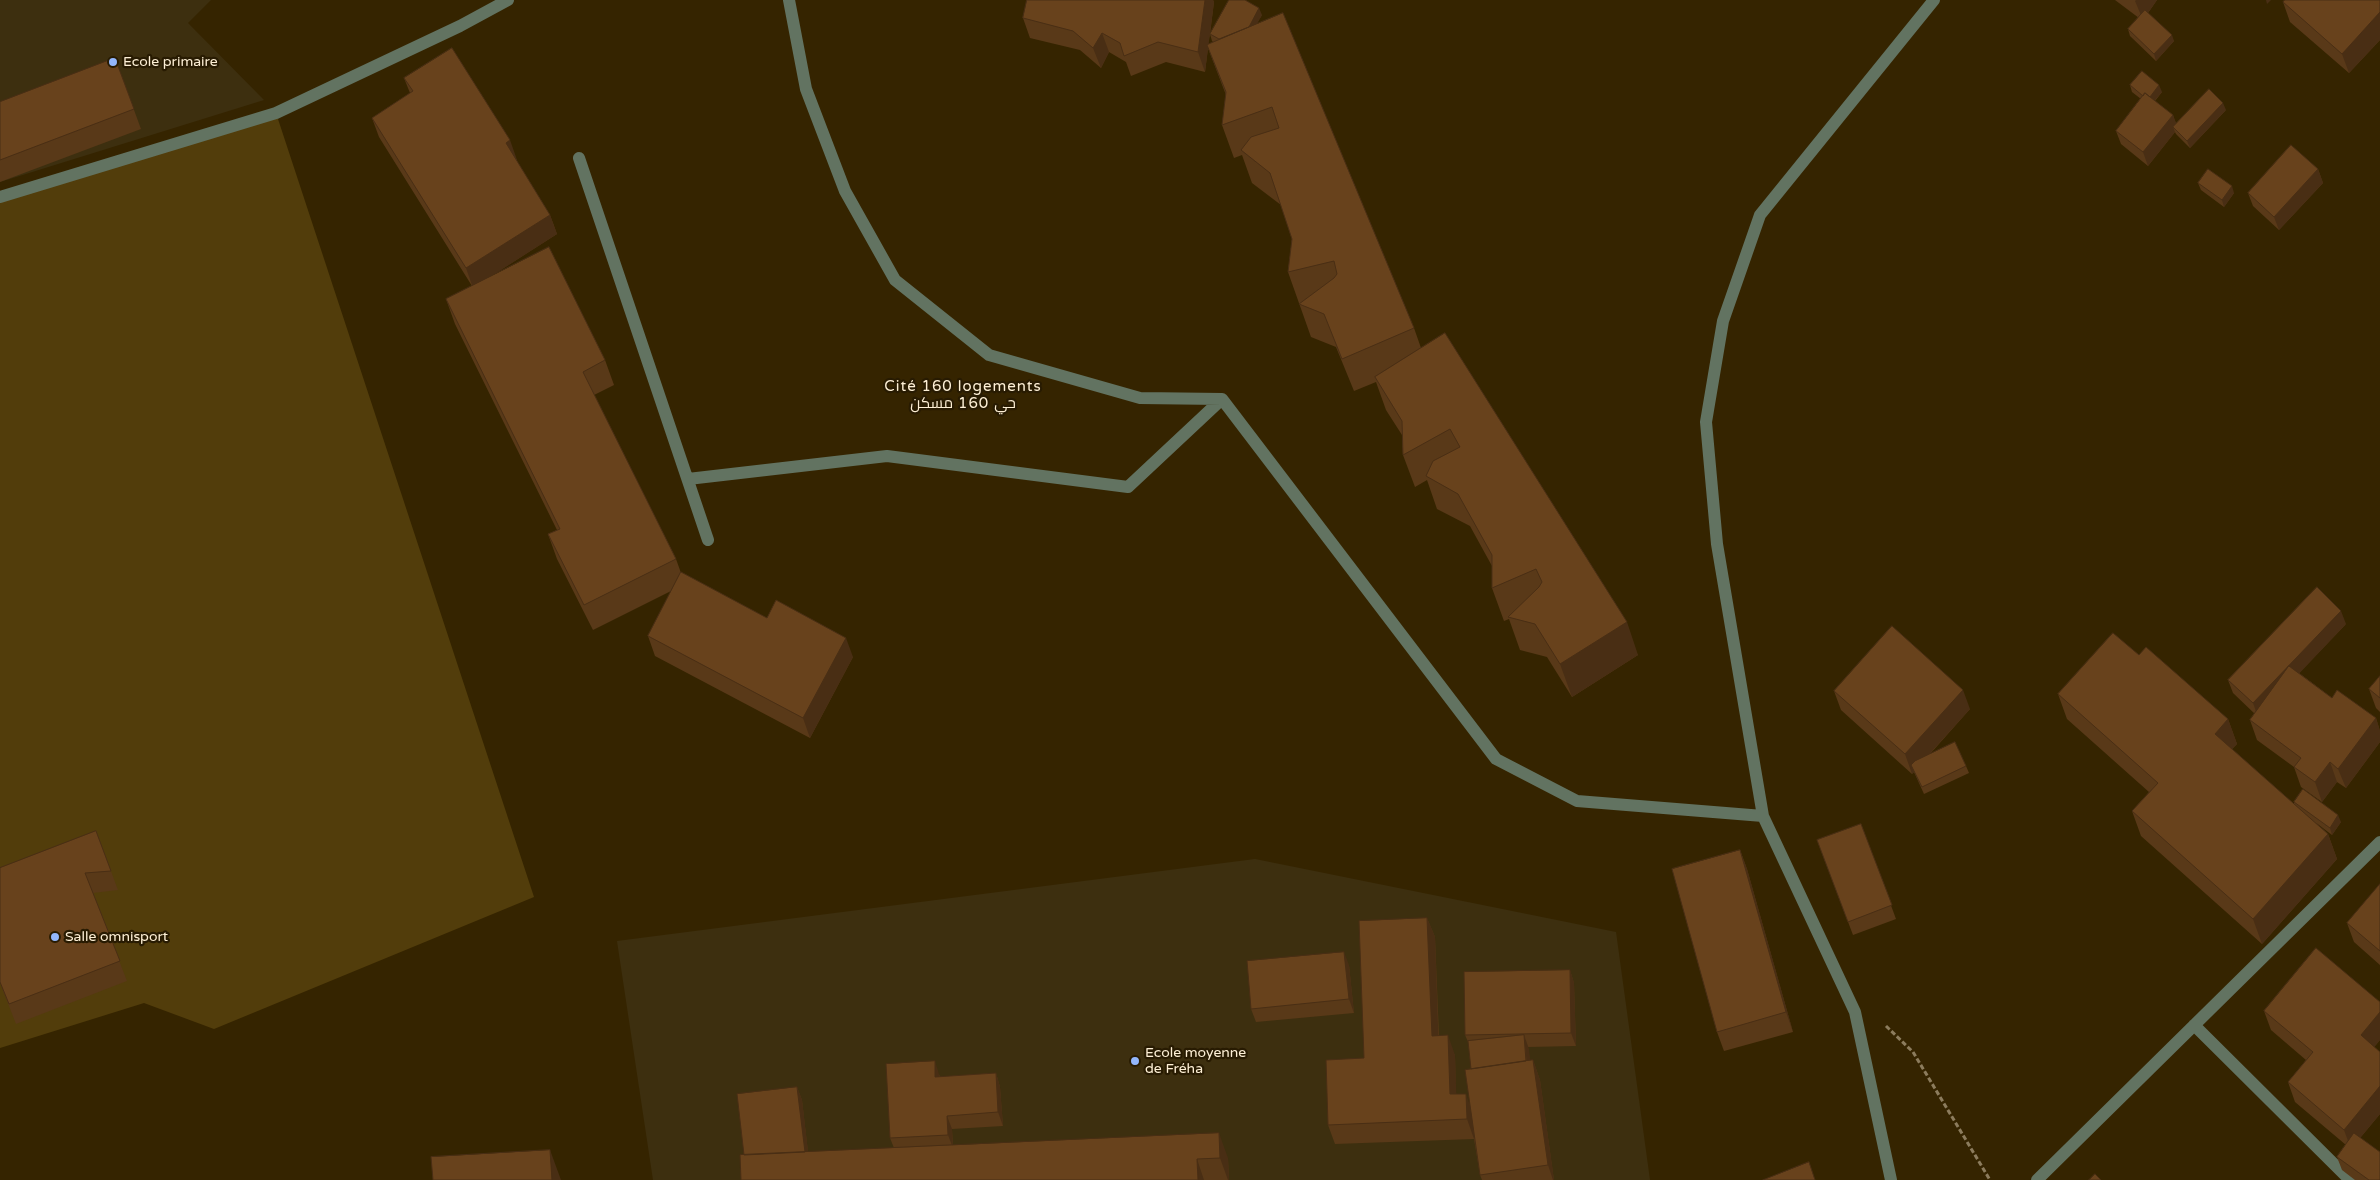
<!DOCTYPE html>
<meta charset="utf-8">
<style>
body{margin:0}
canvas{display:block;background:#352400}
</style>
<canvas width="2380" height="1180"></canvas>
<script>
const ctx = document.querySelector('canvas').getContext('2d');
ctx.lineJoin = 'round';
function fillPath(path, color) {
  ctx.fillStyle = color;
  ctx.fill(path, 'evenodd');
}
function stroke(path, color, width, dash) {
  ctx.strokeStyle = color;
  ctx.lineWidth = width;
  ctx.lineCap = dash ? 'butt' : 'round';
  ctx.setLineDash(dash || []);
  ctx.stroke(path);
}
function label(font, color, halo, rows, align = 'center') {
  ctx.font = font + ' "Varela Round",Cairo,sans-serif';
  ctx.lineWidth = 4.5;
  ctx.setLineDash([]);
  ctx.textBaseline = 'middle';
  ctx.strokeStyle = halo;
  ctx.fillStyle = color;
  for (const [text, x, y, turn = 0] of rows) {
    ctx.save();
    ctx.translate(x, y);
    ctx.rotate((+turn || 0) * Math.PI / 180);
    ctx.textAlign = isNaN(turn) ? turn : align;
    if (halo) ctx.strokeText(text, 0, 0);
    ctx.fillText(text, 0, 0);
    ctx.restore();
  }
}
fillPath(new Path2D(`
 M0,0H211L188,23L264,100L0,182Z
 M1255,859L1616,932L1650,1180H653L617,941Z`), '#3d2f0f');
fillPath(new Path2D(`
 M276,113L534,897L214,1029L144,1003L0,1048V202Z`), '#523d0b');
stroke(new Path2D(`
 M1886,1026L1913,1052L1990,1180`), '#8c7c5d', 3, [5, 2.5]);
stroke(new Path2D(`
 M789,0L806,89L845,191L895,280L989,355L1140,398L1222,399
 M579,158L708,540
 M0,197L276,113L460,26L508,0
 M688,479L887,456L1128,487L1222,399L1496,759L1577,801L1763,816
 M2194,1025L2350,1180
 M1891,1180L1855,1012L1763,816L1717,544L1706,422L1723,321L1760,215L1934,0
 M2037,1180L2380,842`), '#627361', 12);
fillPath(new Path2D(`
 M1027,0H1213L1214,2L1210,34L1262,15L1257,23L1414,328L1421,348L1638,655L1572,697L1547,657L1520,650L1509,619L1504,621L1492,588V566L1470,526L1437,509L1427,480L1415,487L1403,455L1402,435L1386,410L1376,382L1354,391L1336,347L1311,337L1288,272L1292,239L1281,205L1252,183L1242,155L1234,158L1222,125L1226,95L1208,48L1205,72L1166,62L1131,76L1126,62L1109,52L1101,68L1080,50L1030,38L1023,18ZM1210,34L1212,41L1213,42L1208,44Z
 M2115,0H2157L2148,13L2174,41L2156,61L2130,36L2128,29L2139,18Z
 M2380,0V40L2349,73L2290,22L2283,2Z
 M115,58L141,129L0,182V102Z
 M404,78L517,160H516L550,215L557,234L488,278L605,360L614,385L594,395L676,559L681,573L767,618L853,657L810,738L655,656L648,636L671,591L593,630L557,559L548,534L557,530L455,324L446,299L472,286L379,137L372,118L410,93Z
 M2130,85L2162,92L2155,101L2173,115L2176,124L2226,110L2190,148L2176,134L2175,132L2148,166L2121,144L2116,131L2141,99L2132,92Z
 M2318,169L2323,183L2279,230L2253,206L2248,193Z
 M2198,183L2234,193L2224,207L2201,190Z
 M2346,624L2299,673L2332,698L2376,718L2380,731V742L2346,788L2337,782L2322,802L2301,787L2294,767L2257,740L2250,720L2255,714L2233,693L2228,680Z
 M2139,655L2228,719L2237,744L2232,749L2294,804V802L2341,822L2332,835L2315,822L2328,834L2337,859L2262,944L2141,836L2132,811L2149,792L2067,719L2058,694Z
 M2380,676V712L2376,708L2369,689Z
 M1834,691L1970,709L1930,754L1966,766L1969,773L1924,794L1914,772L1912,774L1841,710Z
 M1861,824L1896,919L1853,935L1817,840Z
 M96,831L118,890L93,893L127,981L16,1024L0,983V868Z
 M1740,850L1747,869L1793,1032L1724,1051L1717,1032Z
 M2380,884V965L2354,942L2347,923Z
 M1427,918L1435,937L1439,1036L1455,1055L1456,1094L1470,1104L1471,1069L1469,1044L1465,1035L1570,970L1574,983L1576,1046L1528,1047L1530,1061L1533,1060L1540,1080L1554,1180H1482L1480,1175L1474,1139L1335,1144L1328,1125L1364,1058Z
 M1349,965L1354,1013L1256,1022L1251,1009Z
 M2380,1002V1040L2374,1047L2380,1052V1114L2360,1138L2380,1180H2355L2342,1170L2337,1157L2346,1145L2295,1102L2288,1082L2306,1060L2271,1030L2264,1011Z
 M996,1073L1000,1087L1003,1126L952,1129L953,1145L1228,1158L1229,1180H741L744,1155L797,1087L802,1100L808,1152L894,1148L890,1138L939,1074L940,1077Z`), '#593918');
fillPath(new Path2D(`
 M1205,0H1213L1214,2L1205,72L1198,52Z
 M2136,0H2157L2143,20L2135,1Z
 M2266,0H2271L2267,4Z
 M1259,8L1262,15L1239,56L1237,49Z
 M2380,12V40L2349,73L2342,54Z
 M1102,33L1109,52L1101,68L1093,48Z
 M2172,35L2174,41L2156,61L2154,54Z
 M2159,85L2162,92L2150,106L2147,100Z
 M2223,103L2226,110L2190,148L2187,141Z
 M2173,115L2178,128L2173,127L2175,132L2148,166L2143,152Z
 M510,140L517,160L513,163L506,143Z
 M2318,169L2323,183L2279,230L2274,217Z
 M2232,186L2234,193L2224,207L2222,200Z
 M550,215L557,234L473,288L466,268Z
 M2341,611L2346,624L2258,717L2253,703Z
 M1627,622L1638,655L1572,697L1560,664Z
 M846,638L853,657L810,738L803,718Z
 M1963,690L1970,709L1914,771L1911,765L1914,772L1912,774L1905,754Z
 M2376,718L2380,731V742L2346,788L2338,769Z
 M2228,719L2237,744L2224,758L2215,734Z
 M2330,762L2337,782L2322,802L2315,782Z
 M2338,815L2341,822L2332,835L2330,828Z
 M2328,834L2337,859L2262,944L2253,919Z
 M1740,850L1747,869L1793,1032L1786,1012Z
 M1427,918L1435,937L1439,1056L1432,1036Z
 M1344,952L1349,965L1354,1013L1349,999Z
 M1570,970L1574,983L1576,1046L1571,1033Z
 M2380,1012V1040L2368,1055L2361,1035Z
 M1448,1035L1455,1055L1457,1114L1450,1094Z
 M1524,1035L1529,1049L1532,1079L1527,1065Z
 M1533,1060L1540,1080L1554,1180H1553L1548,1165Z
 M935,1061L939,1074L940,1091L935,1077Z
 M996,1073L1000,1087L1003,1126L998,1112Z
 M2380,1086V1114L2351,1149L2344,1130Z
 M797,1087L802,1100L810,1168L805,1155Z
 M1466,1094L1473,1114L1474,1139L1467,1119Z
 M947,1116L952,1129L953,1148L948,1135Z
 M1219,1133L1228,1158L1229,1180H1228L1220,1158Z
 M550,1150L561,1180H552Z
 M1197,1159L1204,1180H1198Z`), '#492e14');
const building = new Path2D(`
 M1027,0H1205L1198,52L1158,42L1124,56L1120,43L1102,33L1093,48L1073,31L1023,18Z
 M1229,0H1245L1259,8L1249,27L1219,39L1210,34Z
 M2285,0H2380V12L2342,54L2283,2Z
 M2145,10L2172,35L2154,54L2128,29Z
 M1283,13L1414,328L1342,359L1324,314L1299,304L1334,278L1337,274L1334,261L1288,272L1292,239L1270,173L1241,150L1251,137L1279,128L1272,107L1222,125L1226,92L1207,45Z
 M452,48L510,140L506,143L550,215L466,268L372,118L413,91L404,78Z
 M115,58L134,109L0,160V102Z
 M2142,71L2159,85L2150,97L2145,93L2143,96L2130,85Z
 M2209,89L2223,103L2187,141L2173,127Z
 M2145,93L2173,115L2143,152L2116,131Z
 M2291,145L2318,169L2274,217L2248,193Z
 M2208,169L2232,186L2222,200L2198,183Z
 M549,247L605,360L583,372L676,559L584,605L548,534L560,529L446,299Z
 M1445,333L1627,622L1560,664L1535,624L1508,617L1539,587L1542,582L1536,569L1492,588V555L1458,494L1426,476L1433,461L1460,447L1450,429L1403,455L1402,421L1375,377Z
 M681,572L767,618L776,600L846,638L803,718L648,636Z
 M2317,587L2341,611L2253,703L2228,680Z
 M1892,626L1963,690L1905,754L1834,691Z
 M2113,633L2139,655L2146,647L2228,719L2215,734L2328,834L2253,919L2132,811L2158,783L2058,694Z
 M2289,666L2332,698L2337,690L2376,718L2338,769L2330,762L2315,782L2294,767L2301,758L2250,720Z
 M2380,676V698L2369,689Z
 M1955,742L1966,766L1922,787L1911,765L1915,761Z
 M2303,789L2338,815L2330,828L2294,802Z
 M1861,824L1892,905L1848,922L1817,840Z
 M96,831L111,871L85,873L120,961L9,1004L0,982V868Z
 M1740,850L1786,1012L1717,1032L1672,869Z
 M2380,884V951L2347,923Z
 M1427,918L1432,1036L1448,1035L1450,1094H1466L1467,1119L1328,1125L1326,1060L1364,1058L1359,921Z
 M2316,948L2380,1002V1012L2361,1035L2380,1052V1086L2344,1130L2288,1082L2313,1052L2264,1011Z
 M1344,952L1349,999L1251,1009L1247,961Z
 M1570,970L1571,1033L1465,1035L1464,972Z
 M1524,1035L1526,1061L1471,1069L1468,1041Z
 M1533,1060L1548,1165L1480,1175L1465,1070Z
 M935,1061V1077L996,1073L998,1112L947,1116L948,1135L890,1138L886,1064Z
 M797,1087L805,1152L744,1155L737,1094Z
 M1219,1133L1220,1158L1197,1159L1198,1180H741L740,1155Z
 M2354,1133L2380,1152V1180H2369L2337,1157Z
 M550,1150L552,1180H433L431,1157Z
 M1809,1162L1815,1180H1763Z
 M2095,1174L2101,1180H2089Z`);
fillPath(building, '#68421c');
stroke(building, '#492e14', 1);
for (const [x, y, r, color] of [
 [113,62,5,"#93b7fd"],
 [55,937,5,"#93b7fd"],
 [1135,1061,5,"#93b7fd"]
]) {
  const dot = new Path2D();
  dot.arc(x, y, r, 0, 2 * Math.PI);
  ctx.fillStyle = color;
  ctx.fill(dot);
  stroke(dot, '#281b02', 2);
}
label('14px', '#fef0d6', '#281b02', [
 ["Ecole primaire",123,62],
 ["Salle omnisport",65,937],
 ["Ecole moyenne",1145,1053],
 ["de Fréha",1145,1069]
], 'left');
ctx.letterSpacing = '1px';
label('15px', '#fef0d6', '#281b02', [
 ["Cité 160 logements",963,387],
 ["حي 160 مسكن",963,404]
]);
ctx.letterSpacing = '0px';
</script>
